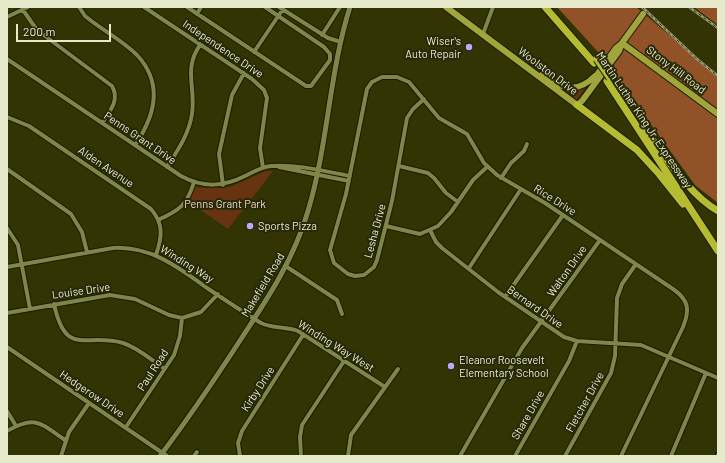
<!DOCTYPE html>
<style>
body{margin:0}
#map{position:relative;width:725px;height:463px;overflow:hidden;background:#323404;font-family:Barlow,sans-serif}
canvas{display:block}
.frame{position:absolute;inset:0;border:8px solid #e6eacb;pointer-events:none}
.scale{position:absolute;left:16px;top:24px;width:95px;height:18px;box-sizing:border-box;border:2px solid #e6eacb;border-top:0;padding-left:5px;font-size:12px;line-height:14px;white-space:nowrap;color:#e6eacb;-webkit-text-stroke:3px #272909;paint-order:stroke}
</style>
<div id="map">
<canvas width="725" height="463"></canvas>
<div class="frame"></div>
<div class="scale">200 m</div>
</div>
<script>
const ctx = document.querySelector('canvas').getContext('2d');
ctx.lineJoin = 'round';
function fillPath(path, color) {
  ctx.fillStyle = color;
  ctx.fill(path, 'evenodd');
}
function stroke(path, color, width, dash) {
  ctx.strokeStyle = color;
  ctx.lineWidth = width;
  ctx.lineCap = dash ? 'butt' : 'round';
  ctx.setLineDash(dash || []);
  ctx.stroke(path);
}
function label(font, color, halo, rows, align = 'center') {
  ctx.font = font + ' Barlow,sans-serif';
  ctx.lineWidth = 4;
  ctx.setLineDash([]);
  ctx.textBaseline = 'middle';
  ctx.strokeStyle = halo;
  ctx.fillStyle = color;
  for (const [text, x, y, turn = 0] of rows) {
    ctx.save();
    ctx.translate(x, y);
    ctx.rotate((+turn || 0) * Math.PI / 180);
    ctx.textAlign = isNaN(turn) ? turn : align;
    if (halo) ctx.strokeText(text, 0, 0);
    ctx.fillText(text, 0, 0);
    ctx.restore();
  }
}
fillPath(new Path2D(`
 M558,87H584L585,88L576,101Z
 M266,171H273L228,229L189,202L195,187L218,188L230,187Z`), '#67340f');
fillPath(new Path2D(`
 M557,7H636L718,76V203L695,185L599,53Z
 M694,7H718V25Z`), '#915227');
stroke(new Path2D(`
 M643,14L649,7`), '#4d4f22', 6, [6, 3]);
const minor = new Path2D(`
 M79,7L85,16C102,30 122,40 137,55C164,84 155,116 135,145
 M144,7L252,79L264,90L267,98L260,148L263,168
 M187,7L306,86H311L330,60V54L324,47L265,7
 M279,7L328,38L341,42
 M23,10L37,30L112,86C120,100 110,111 102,123
 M197,14L201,7
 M7,17L28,7
 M483,34L493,7
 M322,35L340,7
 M254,52L283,9
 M7,59L181,176C203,188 223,187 245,176C253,172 261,167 271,166C297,164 324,171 350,176
 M424,99L413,109L407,118L392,201L377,260L374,267L364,275L355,276L348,274L334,263L330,250L346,194L367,89L372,82L382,77H397L409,82L439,118L467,134L484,163L497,175L545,203L673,289C689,300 690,310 683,327L621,456
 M7,117L29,126L151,209C164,224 162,237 156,255
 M399,166L428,173L434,178L446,193L458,202
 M167,167C178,150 189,134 192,114C196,87 183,69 200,45
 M279,167L349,181
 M7,169L71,214L82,232L87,252
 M501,178L511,163L524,151L527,144
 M223,185L219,154L232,95L244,73
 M158,220C180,210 187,205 194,182
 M386,226L420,234L438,226L451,212L473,180L487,167
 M7,228L18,245L30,309
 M430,230L436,242L442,248L498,292L564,337L577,341L641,345L718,378
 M7,267L113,248C151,246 178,267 207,288C225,300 243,312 261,323C273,329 286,326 298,331L385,387
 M287,267L337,300L342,314
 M469,268L521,189
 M505,297L563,215
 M54,304C66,359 86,332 123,343C139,348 152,361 165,369
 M7,313L110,295L135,299L169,315L182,318L201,312L218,294
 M7,347L167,456
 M7,411L16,426
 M126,427L174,355L180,336L182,318
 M7,431C36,415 40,423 65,440
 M61,456L69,432L89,403
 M194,456L197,452
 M240,456L238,443L242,431L303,335
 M301,456L300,437L302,425L344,361
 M348,456L351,435L398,369
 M460,456L522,348L600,240
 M515,456L569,361L577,341
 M565,456L611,373L615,356L617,298L622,284L636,264
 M671,456L706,373
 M718,456V455`);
const tertiary = new Path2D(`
 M160,456C189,418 215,379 241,339C268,298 294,259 308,211C328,145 329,73 350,7`);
const primary = new Path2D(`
 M446,7L577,105
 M622,43L718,114
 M542,75C561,88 576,95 595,76
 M594,79L616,48L621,44
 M577,105L582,101L619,51L622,43L643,14`);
const motorway = new Path2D(`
 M545,7L594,63
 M607,81L718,251
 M577,105L637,150L659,174L683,204
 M643,127C664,154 688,194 718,211`);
stroke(minor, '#191b00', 6);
stroke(tertiary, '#191b00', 7);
stroke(primary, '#191b00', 8);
stroke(motorway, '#191b00', 9);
stroke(minor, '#808549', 4);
stroke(tertiary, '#808549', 5);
stroke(primary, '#a0a63b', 6);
stroke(motorway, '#b6bc32', 7);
const rail = new Path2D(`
 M642,7L697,59L718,76
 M689,7L718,28`);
stroke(rail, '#989b75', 2.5);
stroke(rail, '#272909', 1, [3]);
const motorwayBridge = new Path2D(`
 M597,59L610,78`);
stroke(motorwayBridge, '#191b00', 9, []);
stroke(motorwayBridge, '#b6bc32', 7);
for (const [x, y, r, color] of [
 [469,47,4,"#b9abf7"],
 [250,226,4,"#b9abf7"],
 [451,366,4,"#b9abf7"]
]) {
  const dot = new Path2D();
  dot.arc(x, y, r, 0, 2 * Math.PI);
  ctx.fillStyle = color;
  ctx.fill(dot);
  stroke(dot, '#272909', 1.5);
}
label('11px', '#e6eacb', '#272909', [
 ["Wiser's",461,41,"right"],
 ["Auto Repair",461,54,"right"],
 ["Sports Pizza",258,226],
 ["Eleanor Roosevelt",459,360],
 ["Elementary School",459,373]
], 'left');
label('11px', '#e6eacb', '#272909', [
 ["Independence Drive",223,49,34],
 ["Stony Hill Road",676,70,37],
 ["Woolston Drive",548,71,37],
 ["Martin Luther King Jr. Expressway",644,120,56],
 ["Penns Grant Drive",140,138,34],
 ["Alden Avenue",106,167,34],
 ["Rice Drive",555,200,32],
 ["Lesha Drive",375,231,-75],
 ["Winding Way",187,264,32],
 ["Walton Drive",567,271,-55],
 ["Makefield Road",263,285,-59],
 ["Louise Drive",81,291,-8],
 ["Bernard Drive",535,307,35],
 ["Winding Way West",336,346,32],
 ["Paul Road",153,370,-57],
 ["Kirby Drive",258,389,-57],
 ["Hedgerow Drive",92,394,34],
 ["Fletcher Drive",585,402,-61],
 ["Share Drive",528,415,-60]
]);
label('11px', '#f1d4c3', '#272909', [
 ["Penns Grant Park",225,204]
]);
</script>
